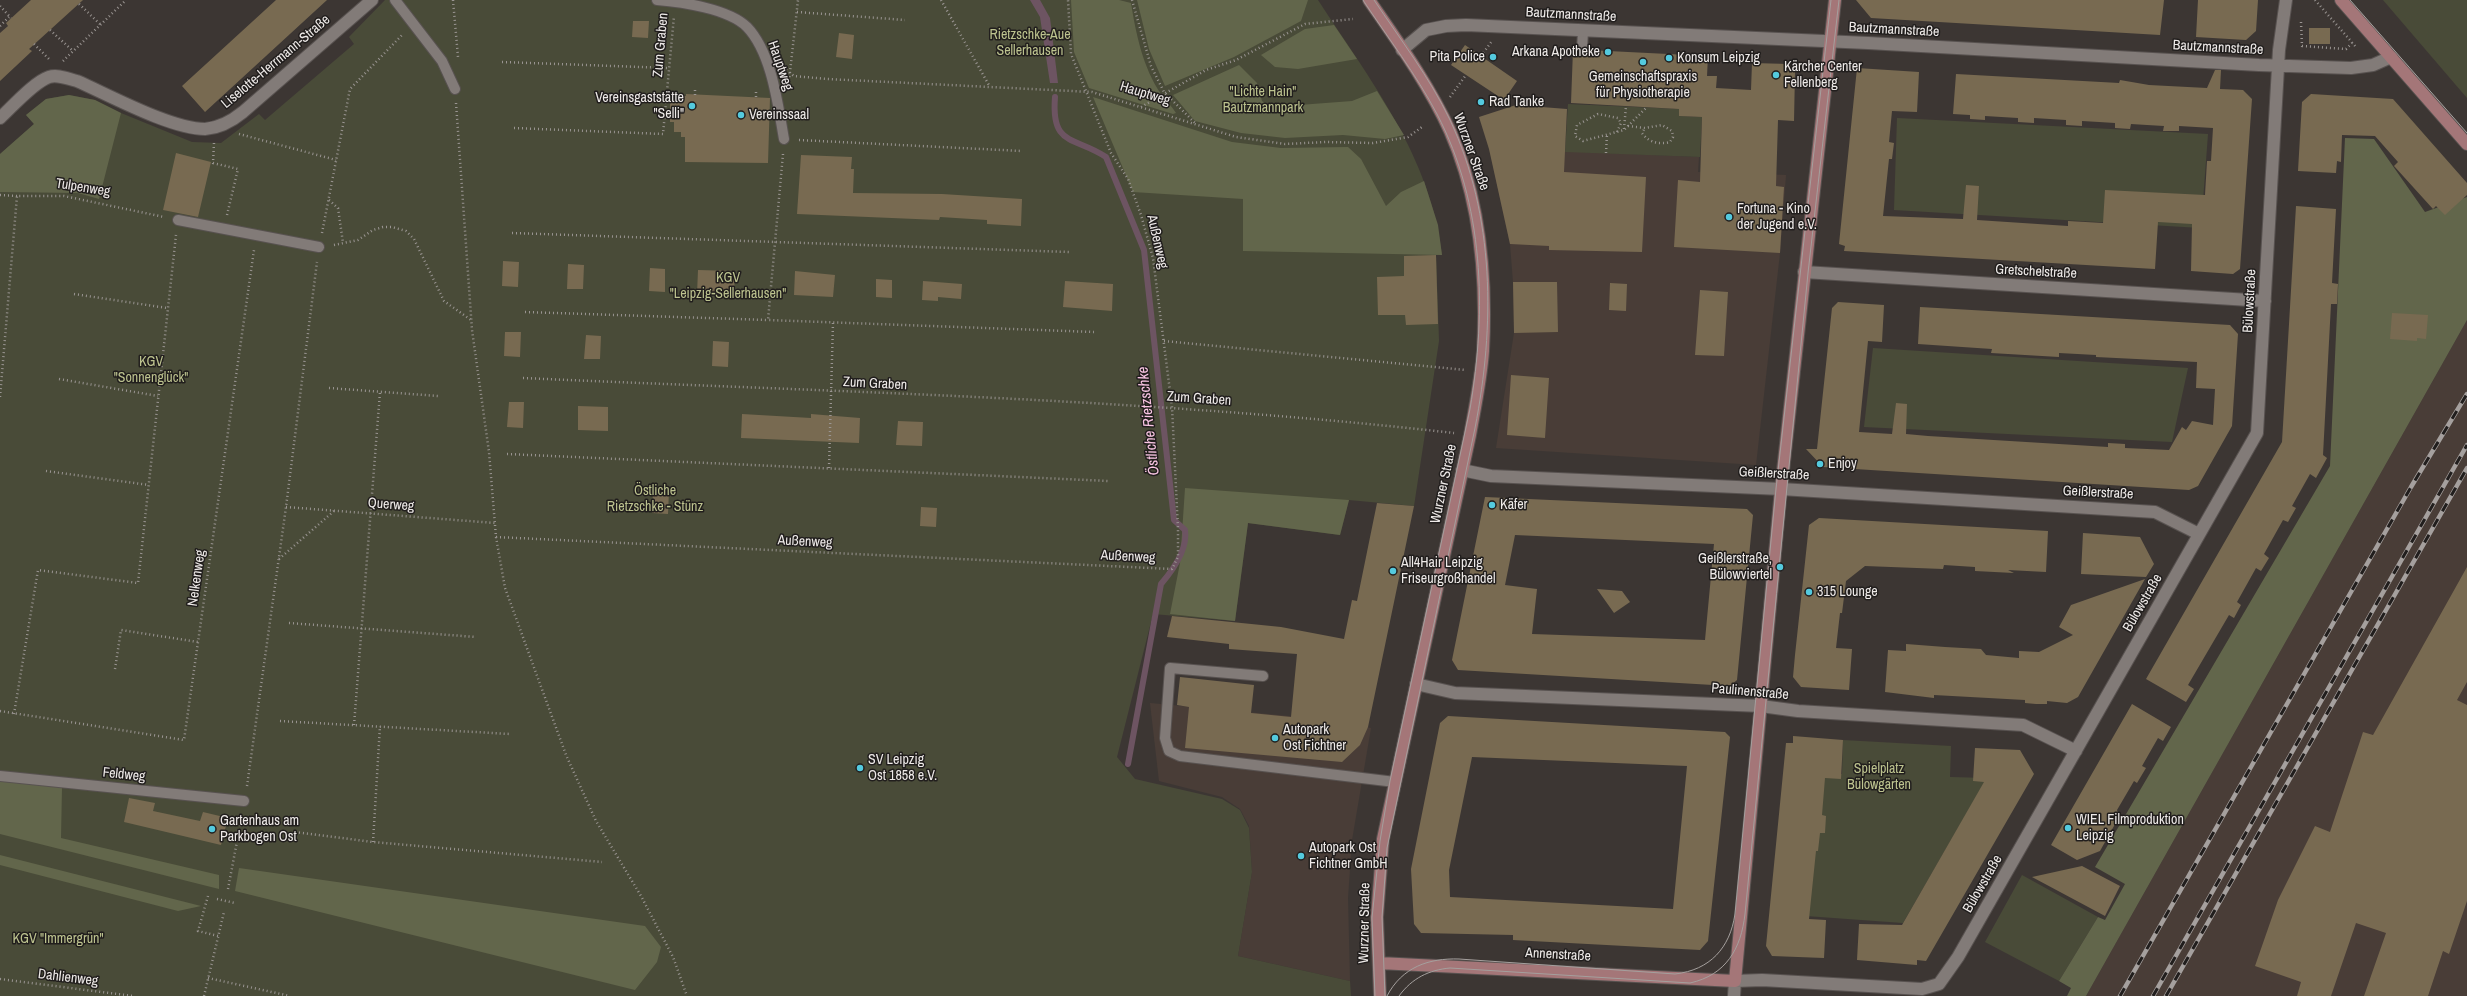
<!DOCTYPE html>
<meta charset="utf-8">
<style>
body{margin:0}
canvas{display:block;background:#3c3633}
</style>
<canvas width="2467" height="996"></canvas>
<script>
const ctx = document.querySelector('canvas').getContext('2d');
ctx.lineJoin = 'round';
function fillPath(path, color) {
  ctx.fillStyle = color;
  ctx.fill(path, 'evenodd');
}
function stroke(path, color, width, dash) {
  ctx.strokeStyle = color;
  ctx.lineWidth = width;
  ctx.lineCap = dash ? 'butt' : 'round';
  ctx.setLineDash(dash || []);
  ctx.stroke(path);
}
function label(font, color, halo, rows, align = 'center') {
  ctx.font = font + ' "Archivo Narrow",sans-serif';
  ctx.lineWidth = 3;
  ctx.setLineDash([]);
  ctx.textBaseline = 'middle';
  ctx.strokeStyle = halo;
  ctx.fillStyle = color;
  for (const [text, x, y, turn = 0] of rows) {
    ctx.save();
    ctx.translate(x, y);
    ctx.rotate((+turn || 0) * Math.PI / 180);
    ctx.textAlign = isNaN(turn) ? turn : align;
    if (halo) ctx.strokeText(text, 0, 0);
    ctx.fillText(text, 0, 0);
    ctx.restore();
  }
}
fillPath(new Path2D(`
 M1489,148L1699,157L1698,172L1786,175L1780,253L1756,465L1496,448L1514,333L1513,282L1510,244Z
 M2467,320V996H2086Z
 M1150,703L1332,720L1371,728L1352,840L1348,898L1350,981L1238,956L1252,872L1249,826L1240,809L1222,797L1159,781Z`), '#493d37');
fillPath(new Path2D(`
 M385,0H1318C1370,80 1431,157 1442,255H1436L1439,341L1414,506L1349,500L1340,535L1248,523L1235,621L1153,614L1117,757L1135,779L1222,799L1240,810L1249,828L1252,872L1238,956L1350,981L1351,996H0V154L34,124L26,115L46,99L69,95L95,100L121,113L192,142L221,143L259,114L265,120L354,44L349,37Z
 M2383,0H2467V98Z
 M1568,104L1679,109V116L1702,117L1700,157L1565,152Z
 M1897,118L2208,134L2201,228L1894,210Z
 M1873,348L2188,368L2172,442L1864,427Z
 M1843,740L1951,746L1950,777L1987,778L1903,923L1806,916L1814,773L1842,774Z
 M2022,875L2098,917L2059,981L1985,942Z`), '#494b38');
fillPath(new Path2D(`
 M1071,0H1119L1131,3C1136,34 1143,68 1161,94C1165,100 1172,106 1176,113L1173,114L1089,88L1074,52Z
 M1137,0H1308L1301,21L1234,57L1165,86L1149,49Z
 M1334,25L1357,59L1298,69L1275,67L1261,55L1305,29Z
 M1239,65L1257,83L1262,101L1276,111L1299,105L1352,101L1377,91L1404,135L1385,139L1343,135L1285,138L1241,133L1195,121L1173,95Z
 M69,95L95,100L121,113L99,199L78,193L0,192V154L34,124L26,115L46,99Z
 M1093,97L1232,142L1281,148L1348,147L1361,159L1386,206L1401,192L1424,181L1438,225L1442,255L1243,251V199L1133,192Z
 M2345,138L2374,139L2425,212L2467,197V320L2086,996H2067L2071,988L2059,981L2098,917L2105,920L2125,884L2095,867L2330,466Z
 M1185,488L1349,500L1340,535L1248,523L1235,621L1170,614L1180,563Z
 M0,781L62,787L61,838L219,875V889L0,834Z
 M0,855L201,906L178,911L0,865Z
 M239,868L645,926L661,947L657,962L635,990L235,891Z`), '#62664b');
fillPath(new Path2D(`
 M1030,0H1040L1050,18L1058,83H1050L1040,17Z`), '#6d5462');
stroke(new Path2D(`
 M1055,97C1051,147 1074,136 1106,157L1144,250L1174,520L1185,530C1188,549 1173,570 1161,584L1128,764`), '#6d5462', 6);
fillPath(new Path2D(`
 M31,0H83L29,49L32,51L0,81V33L8,26L6,23Z
 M276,0H327L205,112L182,86Z
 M1856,0H2164L2160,35L1871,18Z
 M2198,0H2258L2256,31L2246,40L2196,37Z
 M633,21H649L648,38L632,37Z
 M2309,28H2330V44H2309Z
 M839,33L854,35L852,59L836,57Z
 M1465,45L1517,81L1504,100L1451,65Z
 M1573,50L1582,56L1588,50L1708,56L1707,76H1717L1716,88L1751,90L1752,63L1789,64L1795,72L1794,121L1778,120L1776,186L1784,187L1780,253L1674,247L1678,180L1700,182L1702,117L1679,116V109L1571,103Z
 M1857,68L1919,72L1917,112L1892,111L1889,142L1894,143L1892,159H1889L1883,216L1963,219L1966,185L1979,186L1977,220L2068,226V221L2103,223L2105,190L2205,195L2207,161H2211L2213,128L2179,126V131H2163L2164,126L2147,125L2131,124L2130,129L2115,128V123L2099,122L2082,121V126L2066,125V120L2034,118V123L2018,122V118L1985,116V120L1970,119V115L1953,114L1956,74L2119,83L2120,80L2149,85L2207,88L2215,70H2221L2220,89L2243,90L2252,99L2240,269L2233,274L2191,271L2192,224L2158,222L2155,269L1844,251L1845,246L1839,244Z
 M686,94L770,98L768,163L685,162V137H681V132H674V122H670V96H686Z
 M2311,94L2393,99L2467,183V195L2445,215L2436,206L2433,209L2394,166L2398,162L2375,136L2342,135L2341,162L2337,161L2336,173L2298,171L2302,102Z
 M1516,105L1567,109L1564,172L1646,177L1642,252L1549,250V246L1510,244L1489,149L1479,117Z
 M176,153L211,162L198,217L163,210Z
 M801,155L852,157L851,169H854L853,193L942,194L1022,199L1021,226L987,224V220L940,217L939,220L797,214Z
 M2296,206L2336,209L2332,283L2338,284L2337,304H2331L2323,455L2327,458L2316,478L2310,474L2292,506L2296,508L2288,522L2283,520L2264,554L2269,558L2261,571L2256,568L2237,602L2241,605L2234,618L2229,615L2188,685L2194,689L2186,702L2146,679L2282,442Z
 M1436,255L1438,324L1406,325L1405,315H1378L1377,277L1404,276V256Z
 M503,261L519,262L518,287L502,286Z
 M568,264L584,265L583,289H567Z
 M650,268L665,269V292L649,291Z
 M698,270L735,271L734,295L697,294Z
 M795,271L835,275L833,297L794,295Z
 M876,279L892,280V298L876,297Z
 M923,281L962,284L961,299L938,297V301L922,300Z
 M1065,281L1113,284L1112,311L1063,307Z
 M1513,282H1557L1558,332L1514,333Z
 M1610,283L1627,284L1626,311L1609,310Z
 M1700,290L1728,292L1724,356L1695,355Z
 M1838,302L1884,305L1882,342L1868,341L1859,432L1892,434L1896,403L1907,404L1906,434L1928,436L2108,447V443L2125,444V448L2169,450L2182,427L2186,430L2192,421L2213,425L2215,389L2196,388L2197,362L2096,357V355L2059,353V357L1991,353L1992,349L1918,344L1920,307L2230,325L2238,334L2232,426L2198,486L2189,490L1823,467L1806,449H1817L1832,308Z
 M2392,313L2428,315L2426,339L2417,338V341L2390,339Z
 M505,332H521L520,357L504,356Z
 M586,335L601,336L600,359H584Z
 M713,341L729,342L728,367L712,366Z
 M1511,375L1549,378L1545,438L1507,435Z
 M509,402H524L523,428L507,427Z
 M578,406L608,407V431L578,430Z
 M742,414L811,418V414L860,418L859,443L741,438Z
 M898,421L923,422L922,446L896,445Z
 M653,490L669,491L668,514L652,513Z
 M1485,497L1747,509L1753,515L1737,680L1730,686L1458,670L1452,660ZM1515,535L1714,544L1705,640L1532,634L1537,589L1505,585Z
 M1377,503L1414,506L1368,727L1360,745L1342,762L1185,748L1189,707L1177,705L1180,677L1254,685L1251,713L1291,717L1297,654L1229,649V644L1167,637L1172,616L1281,627L1344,639L1352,600L1357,601Z
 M921,507L937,508L936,527L920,526Z
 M1819,518L2048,531L2046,572L2008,570L2014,573L1975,571V567L1944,565L1943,569L1865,566L1846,581L1842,613H1840L1836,648L1852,649L1849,690L1801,687L1793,677L1795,655L1809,525Z
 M2083,533L2140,537L2154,564L2146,577L2081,574Z
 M2467,567V682L2457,700L2467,705V901L2449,954L2443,951L2428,996H2364L2386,933L2356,923L2331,996H2297L2301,982L2255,966L2278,900L2315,826L2330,832L2363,732L2373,735Z
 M2145,579L2078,697L2067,703L2047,701V704H2036L2025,703V700L1934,695V698L1885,692L1888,650L1906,651V644L1945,647L1981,649L1986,655L2019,658V651L2039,652L2073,635L2059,627L2071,605Z
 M1597,589L1622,591L1630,602L1614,613Z
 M2132,704L2171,727L2163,741L2158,738L2142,766L2146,768L2137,783L2134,781L2117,810L2119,817L2100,851L2077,860L2051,845Z
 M1448,716L1725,732L1730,737L1708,941L1700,950L1513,940V935L1421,933L1414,924L1411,869L1440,723ZM1472,757L1687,766L1673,909L1450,897L1449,870Z
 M1793,736L1843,740L1841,779L1825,778L1822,815L1826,816L1825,833H1820L1818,851H1816L1809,919L1826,920L1824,958L1772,956L1766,946L1786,743H1793Z
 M1975,748L2020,750L2034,774L1926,961L1917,960V965L1857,960L1859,924L1902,925L1984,782L1973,781Z
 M129,798L155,803L153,811L200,821L203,812L228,818L221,845L124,822Z
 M2082,866L2120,886L2105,916L2032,877Z`), '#786a51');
const service = new Path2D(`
 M395,0L442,61L455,89
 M657,0C682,2 729,9 747,27C772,53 778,106 784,139
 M1582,50L1583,31
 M178,220L319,247
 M1263,676L1170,668L1165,738L1169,751L1180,756L1395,782
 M0,776L244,801`);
const minor = new Path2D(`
 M1402,50L1426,30L1446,26L1466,25L1868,43L2259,65L2351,68L2373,65L2391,57
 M0,118C12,107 34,82 49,77C58,74 68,79 77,81C109,95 171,129 205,129C219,128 232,121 243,112L372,0
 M1804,272L2265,301
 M1462,470L1491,476L1781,489L2155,512L2199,534
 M1416,684L1455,693L1761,706L1798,711L2023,725L2076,751
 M1734,996L1735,981L1762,980L1922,989L1939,984L1958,957L2257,433L2279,50L2286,0`);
const secondary = new Path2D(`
 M1369,0C1398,42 1429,85 1450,131C1480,199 1487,277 1483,351C1481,379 1475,407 1470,435L1383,839L1377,917L1380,996
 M2341,0L2467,144
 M1379,963L1735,981L1781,489L1835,0`);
stroke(service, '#585250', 12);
stroke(minor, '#585250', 14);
stroke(secondary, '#585250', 14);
stroke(new Path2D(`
 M453,0L458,57
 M941,0L990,87
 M1132,0L1151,66L1164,92L1195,123
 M2315,0L2356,47
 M79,4L100,24
 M0,6L11,18
 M797,12L905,20
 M2301,22L2302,46L2346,49L2352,43
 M0,26L9,17
 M50,30L73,51
 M34,44L50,60
 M1481,56L1492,41
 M63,61L126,0
 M502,62L669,68
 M786,70L794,76L827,79L1092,92L1236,137L1285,144L1326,142L1373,143L1408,137L1422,127
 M789,81L798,0
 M695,90V96
 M756,97V89
 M1450,97L1466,75
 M456,103L472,330L489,452L496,537L505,588L566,755L596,821L641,896L673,957L687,996
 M1141,107L1206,70L1236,60L1305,24L1353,19
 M1628,126L1645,128L1662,125L1672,131L1673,137L1670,142C1659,145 1648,142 1642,133L1645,128
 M514,128L663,134L674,16
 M1624,129L1626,106
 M1617,132L1621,123L1618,118L1598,114L1577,125L1575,136L1583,141L1624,130L1647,107
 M239,134L336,160
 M799,140L1022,151
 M214,143L213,163L238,169L227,215
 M1606,153L1607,134
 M783,154L768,320L1094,332
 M0,195L17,196
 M329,200L338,208L343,243
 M322,233L350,89L403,34
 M512,233L1069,252
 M334,245L358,240L373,230L383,227H392L406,231L414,239L444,301L471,320
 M74,294L167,308
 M525,312L768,320
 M1164,341L1466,370
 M523,378C833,392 1145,398 1454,433
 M59,379L158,396
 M329,388L438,396
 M0,397L17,196H64L164,217
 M507,454L1109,481
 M829,468L833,322
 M46,471L149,485
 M286,507L495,523
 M496,537L1172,569L1178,557V529L1172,407L1153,258L1141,215L1128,179L1111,153L1071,54L1068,0
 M279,559L334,511
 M289,623L476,637
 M115,669L121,630L198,642
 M0,711L184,740L254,250
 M14,714L38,570L138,583L176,235
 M280,721L510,734
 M354,725L380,392
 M247,786L286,507L317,262
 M295,832L373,842L602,862
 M373,842L380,726
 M228,889L242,815
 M208,896L198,931L218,936
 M208,978L290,996
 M0,979L133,996
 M204,996L224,912`), '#9a9592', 2.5, [1, 3]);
stroke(service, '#827b78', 10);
stroke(minor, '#827b78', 12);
stroke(secondary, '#a47678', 12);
stroke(new Path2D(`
 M1363,0C1388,38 1416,74 1437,114C1484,204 1487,310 1470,409L1390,781L1380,841L1372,918L1375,996
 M1374,0C1400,39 1430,78 1450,120C1495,216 1495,326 1475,428L1387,848L1382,917L1385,996
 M2350,0L2467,133
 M1387,996C1402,967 1429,958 1459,959L1675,974C1710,970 1730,948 1735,914L1776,489L1831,0
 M1399,996C1412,978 1429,970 1450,968L1690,983C1726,975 1741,949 1745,914L1808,273L1839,0`), '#a5a09e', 1);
const rail = new Path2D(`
 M2120,996L2411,487L2467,394
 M2153,996L2467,445
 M2166,996L2467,468`);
stroke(rail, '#a5a09e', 4.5);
stroke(rail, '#211e1d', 3, [9]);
stroke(new Path2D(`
 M217,899L235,903`), '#9a9592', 2.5, [1, 3]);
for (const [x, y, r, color] of [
 [1608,52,4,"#54cade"],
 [1493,57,4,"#54cade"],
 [1669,58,4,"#54cade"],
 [1643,62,4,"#54cade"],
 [1776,75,4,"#54cade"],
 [1481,102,4,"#54cade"],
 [692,106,4,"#54cade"],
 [741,115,4,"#54cade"],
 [1729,217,4,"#54cade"],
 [1820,464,4,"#54cade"],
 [1492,505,4,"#54cade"],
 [1780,567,4,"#54cade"],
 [1393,571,4,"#54cade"],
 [1809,592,4,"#54cade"],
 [1275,738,4,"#54cade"],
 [860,768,4,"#54cade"],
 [2068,828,4,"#54cade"],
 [212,829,4,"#54cade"],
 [1301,856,4,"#54cade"]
]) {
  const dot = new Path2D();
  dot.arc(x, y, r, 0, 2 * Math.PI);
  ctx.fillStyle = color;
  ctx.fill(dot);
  stroke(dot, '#211e1d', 1.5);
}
label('14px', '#eeeae8', '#211e1d', [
 ["Bautzmannstraße",1571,15,3],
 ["Bautzmannstraße",1894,30,3],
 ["Zum Graben",661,45,-85],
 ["Bautzmannstraße",2218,48,3],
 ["Liselotte-Herrmann-Straße",276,62,-40],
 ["Hauptweg",780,66,71],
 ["Hauptweg",1145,94,17],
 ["Wurzner Straße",1471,152,70],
 ["Tulpenweg",83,188,9],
 ["Außenweg",1157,242,77],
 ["Gretschelstraße",2036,272,3],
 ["Bülowstraße",2250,301,-87],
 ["Zum Graben",875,384,3],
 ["Zum Graben",1199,399,4],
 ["Geißlerstraße",1774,474,3],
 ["Wurzner Straße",1444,484,-78],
 ["Geißlerstraße",2098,493,3],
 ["Querweg",391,505,4],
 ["Außenweg",805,542,3],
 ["Außenweg",1128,557,3],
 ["Nelkenweg",197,578,-82],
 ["Bülowstraße",2143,603,-60],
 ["Paulinenstraße",1750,692,5],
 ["Feldweg",124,775,6],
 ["Bülowstraße",1983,884,-60],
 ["Wurzner Straße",1365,923,-89],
 ["Annenstraße",1558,955,3],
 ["Dahlienweg",68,978,7]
]);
label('14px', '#bdc38f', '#211e1d', [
 ["Rietzschke-Aue",1030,35],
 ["Sellerhausen",1030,51],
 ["\"Lichte Hain\"",1263,92],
 ["Bautzmannpark",1263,108],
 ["KGV",728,278],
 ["\"Leipzig-Sellerhausen\"",728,294],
 ["KGV",151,362],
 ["\"Sonnenglück\"",151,378],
 ["Östliche",655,491],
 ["Rietzschke - Stünz",655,507],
 ["Spielplatz",1879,769],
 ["Bülowgärten",1879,785],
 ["KGV \"Immergrün\"",58,939]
]);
label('14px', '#eeeae8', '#211e1d', [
 ["Arkana Apotheke",1600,52,"right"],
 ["Pita Police",1485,57,"right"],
 ["Konsum Leipzig",1677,58],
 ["Kärcher Center",1784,67],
 ["Fellenberg",1784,83],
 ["Gemeinschaftspraxis",1643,77,"center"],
 ["für Physiotherapie",1643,93,"center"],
 ["Vereinsgaststätte",684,98,"right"],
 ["\"Selli\"",684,114,"right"],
 ["Rad Tanke",1489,102],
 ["Vereinssaal",749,115],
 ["Fortuna - Kino",1737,209],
 ["der Jugend e.V.",1737,225],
 ["Enjoy",1828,464],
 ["Käfer",1500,505],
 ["Geißlerstraße,",1772,559,"right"],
 ["Bülowviertel",1772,575,"right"],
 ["All4Hair Leipzig",1401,563],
 ["Friseurgroßhandel",1401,579],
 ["315 Lounge",1817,592],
 ["Autopark",1283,730],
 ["Ost Fichtner",1283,746],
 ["SV Leipzig",868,760],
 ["Ost 1858 e.V.",868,776],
 ["WIEL Filmproduktion",2076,820],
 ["Leipzig",2076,836],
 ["Gartenhaus am",220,821],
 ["Parkbogen Ost",220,837],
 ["Autopark Ost",1309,848],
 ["Fichtner GmbH",1309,864]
], 'left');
label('italic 15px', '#fac6e4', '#211e1d', [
 ["Östliche Rietzschke",1149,421,-96]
]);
</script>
